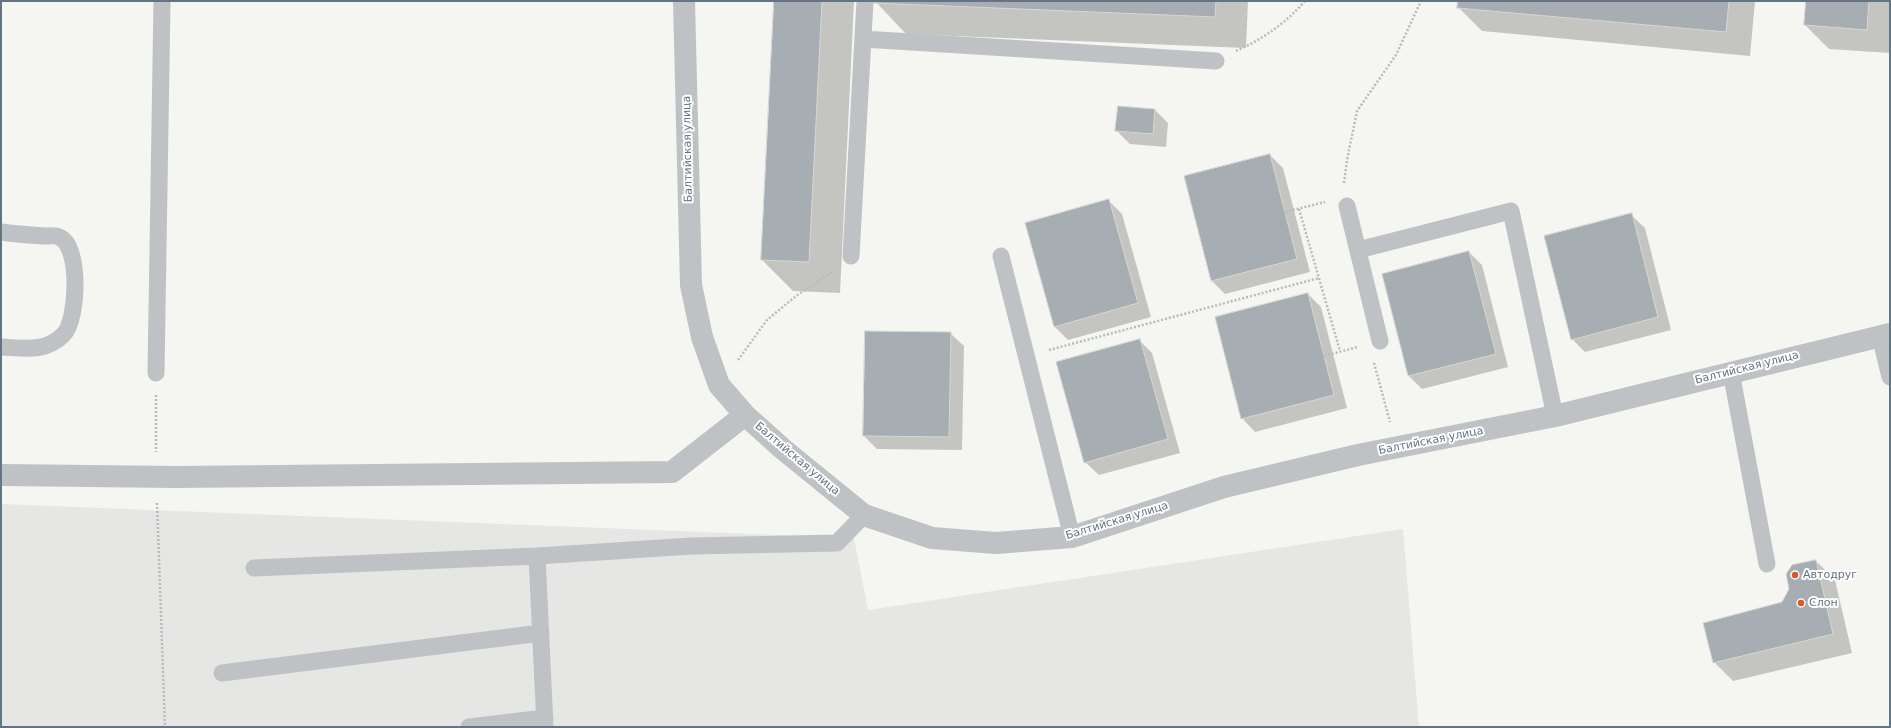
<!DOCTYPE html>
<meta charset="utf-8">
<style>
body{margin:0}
#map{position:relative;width:1891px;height:728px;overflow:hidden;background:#f5f5f1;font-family:"DejaVu Sans",sans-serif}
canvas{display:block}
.frame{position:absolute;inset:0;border:2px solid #647482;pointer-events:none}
</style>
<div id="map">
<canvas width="1891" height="728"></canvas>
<div class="frame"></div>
</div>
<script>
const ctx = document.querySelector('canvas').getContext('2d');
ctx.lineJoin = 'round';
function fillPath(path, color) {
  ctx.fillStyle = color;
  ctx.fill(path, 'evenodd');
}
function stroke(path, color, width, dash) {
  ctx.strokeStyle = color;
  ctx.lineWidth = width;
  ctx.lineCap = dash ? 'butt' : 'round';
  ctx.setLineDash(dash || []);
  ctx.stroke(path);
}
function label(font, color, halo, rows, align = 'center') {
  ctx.font = font + ' "DejaVu Sans",sans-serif';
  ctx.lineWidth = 4;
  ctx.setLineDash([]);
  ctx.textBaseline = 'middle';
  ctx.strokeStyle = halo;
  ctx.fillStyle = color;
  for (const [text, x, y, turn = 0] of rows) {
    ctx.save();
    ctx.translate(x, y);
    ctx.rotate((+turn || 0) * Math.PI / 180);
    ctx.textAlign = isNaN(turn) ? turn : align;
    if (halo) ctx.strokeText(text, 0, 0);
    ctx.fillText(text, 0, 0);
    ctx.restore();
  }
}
fillPath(new Path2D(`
 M1,504L854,538L868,610L1403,529L1419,727H1Z`), '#e6e7e5');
fillPath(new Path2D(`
 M775,1H854L840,293L793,291L762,260Z
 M875,1H1248L1246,48L906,34Z
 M1459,1H1755L1750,56L1482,31L1458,7Z
 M1807,1H1890V53L1829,49L1805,25Z
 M1155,110L1168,123L1166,147L1130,144L1116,130Z
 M1270,155L1283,168L1310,272L1225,294L1212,281Z
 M1109,201L1122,214L1151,317L1068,340L1055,327Z
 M1631,215L1645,228L1671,330L1585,352L1572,339Z
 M1469,252L1482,265L1508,367L1422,389L1409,376L1383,274Z
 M1308,294L1321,307L1347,408L1255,432L1242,418Z
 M950,333L964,346L962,450L877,449L864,436Z
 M1139,340L1152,353L1180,453L1099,475L1085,462Z
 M1816,561L1835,580L1852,653L1733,681L1714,662L1783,603Z`), '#0003');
const building = new Path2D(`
 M774,1H822L809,262L761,260Z
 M874,1H1216L1215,17L874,3Z
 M1458,1H1729L1726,32L1457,8Z
 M1806,1H1869L1867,30L1804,25Z
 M1118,106L1155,109L1153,134L1115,131Z
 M1270,154L1297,259L1211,281L1184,176Z
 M1109,199L1138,303L1054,327L1025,223Z
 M1632,213L1658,317L1571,340L1544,236Z
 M1469,251L1496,354L1408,376L1382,274Z
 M1308,293L1334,395L1241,419L1215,317Z
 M865,331L951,332L949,437L863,436Z
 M1140,339L1168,439L1084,463L1056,362Z
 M1816,560L1833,634L1713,663L1703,623L1782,602L1789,589L1786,574L1792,565Z`);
fillPath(building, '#a6aeb4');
stroke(building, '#d6d6d4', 1);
stroke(new Path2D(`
 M1236,51C1263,39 1286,23 1305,1
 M1344,183L1347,160L1357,111L1396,55L1421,1
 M1299,209L1340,351
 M1285,212L1325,202
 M1049,350L1319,278
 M1324,356L1358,347
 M738,360L767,320L796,296L834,271
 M1374,363L1390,422
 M156,395V452
 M157,503L165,727`), '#b8bbbd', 2.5, [2, 2]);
stroke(new Path2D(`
 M863,39L1216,61
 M1347,206L1380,341
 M1,232C15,234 30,235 44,236C48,236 55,235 59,237C81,245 78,319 64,334C46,353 24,348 1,347
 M1358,250L1511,211L1555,416
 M851,256L865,1
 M1001,256L1072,537
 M1880,336L1890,377
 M1731,372L1767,564
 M156,373L162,1
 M537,556L545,727
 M254,568L537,556L692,546L837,543L864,515
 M222,673L541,633
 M469,727L545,718`), '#bec2c5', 17);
stroke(new Path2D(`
 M684,1L691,285L702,337L719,385L745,415L784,450L864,515L932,538L996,543L1072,537L1224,487L1358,455L1555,416L1890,334
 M1,475L177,477L672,472L745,415`), '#bec2c5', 22);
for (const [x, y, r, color] of [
 [1795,575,4,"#e15626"],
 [1801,603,4,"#e15626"]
]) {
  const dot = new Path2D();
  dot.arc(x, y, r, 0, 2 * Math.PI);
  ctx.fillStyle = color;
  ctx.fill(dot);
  stroke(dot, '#fff', 1.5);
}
label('11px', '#647482', '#fff', [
 ["Балтийская улица",688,149,-91],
 ["Балтийская улица",1747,368,-14],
 ["Балтийская улица",1431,441,-11],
 ["Балтийская улица",797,459,40],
 ["Балтийская улица",1117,521,-17]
]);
label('11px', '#647482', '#fff', [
 ["Автодруг",1803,575],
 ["Слон",1809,603]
], 'left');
</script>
